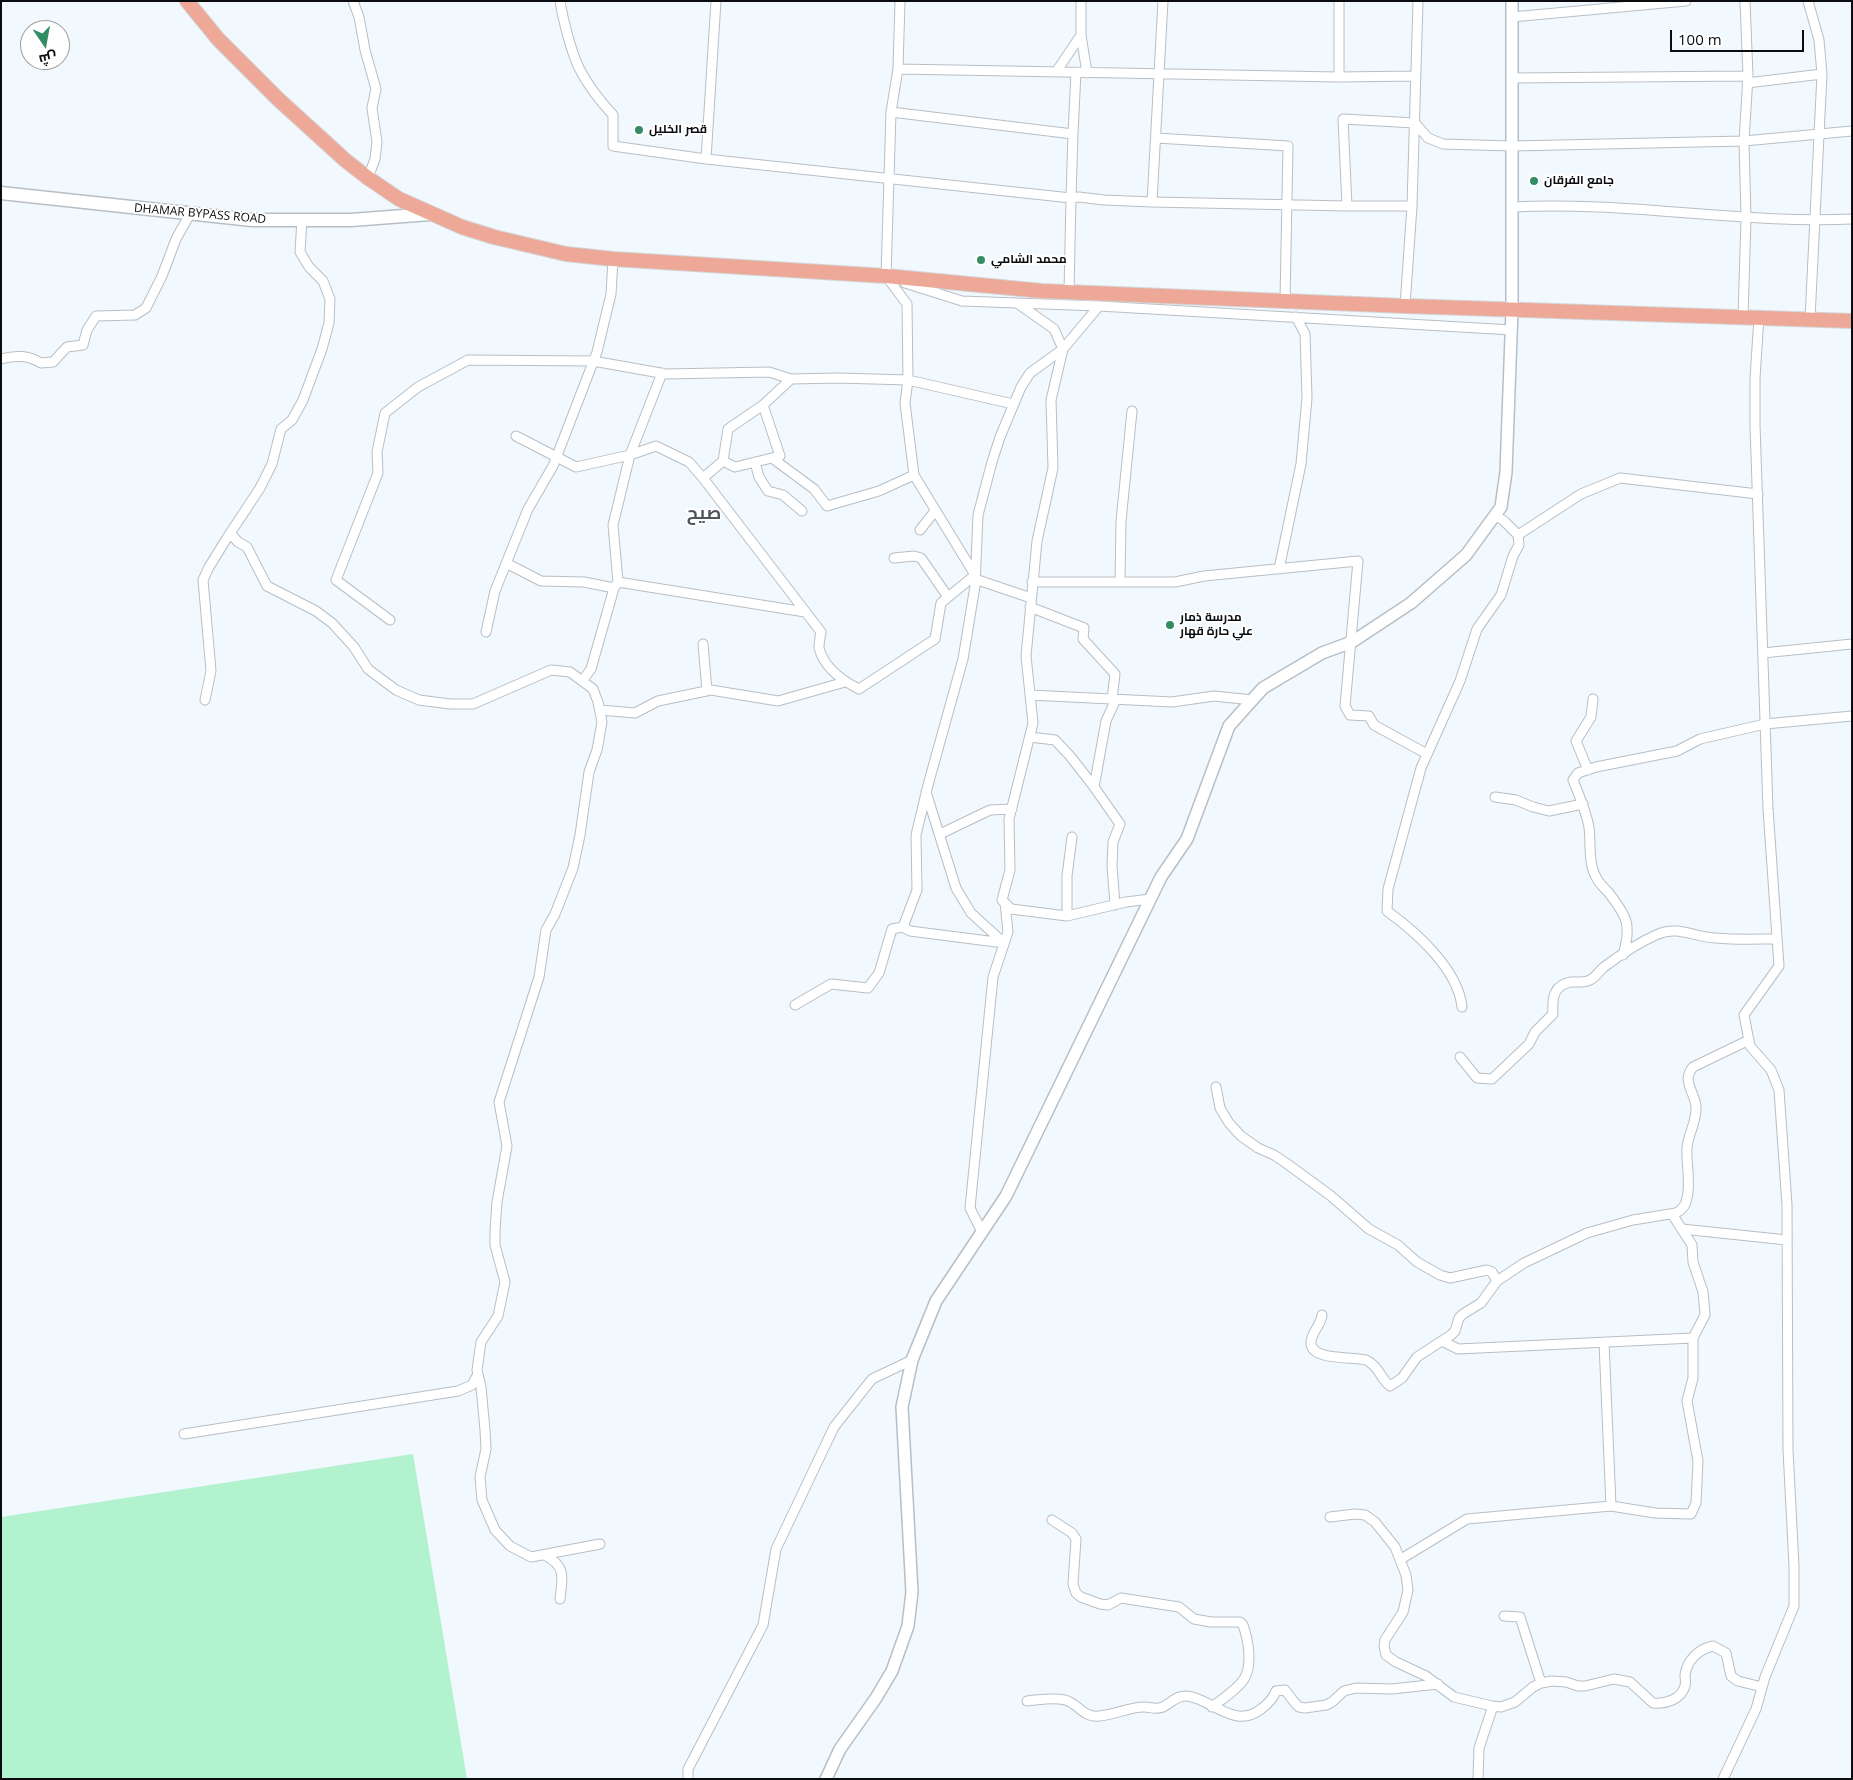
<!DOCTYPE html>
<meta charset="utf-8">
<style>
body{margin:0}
#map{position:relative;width:1853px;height:1780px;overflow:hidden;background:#f1f8fe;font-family:"Open Sans",Cairo,sans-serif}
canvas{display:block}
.frame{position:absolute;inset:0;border:2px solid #0a0c0f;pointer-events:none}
.north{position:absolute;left:20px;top:20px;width:50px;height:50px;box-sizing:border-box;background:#fff;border:1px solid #9d9e9f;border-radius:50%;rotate:168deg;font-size:14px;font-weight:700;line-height:20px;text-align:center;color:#0a0c0f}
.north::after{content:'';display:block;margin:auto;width:18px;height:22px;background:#328d64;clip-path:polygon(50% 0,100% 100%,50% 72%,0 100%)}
.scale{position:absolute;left:1670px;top:30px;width:134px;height:22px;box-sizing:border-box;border:2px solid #0a0c0f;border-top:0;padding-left:6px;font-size:15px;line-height:18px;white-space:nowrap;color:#0a0c0f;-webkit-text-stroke:4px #fff;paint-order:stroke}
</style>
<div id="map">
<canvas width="1853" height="1780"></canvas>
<div class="frame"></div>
<div class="north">ش</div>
<div class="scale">100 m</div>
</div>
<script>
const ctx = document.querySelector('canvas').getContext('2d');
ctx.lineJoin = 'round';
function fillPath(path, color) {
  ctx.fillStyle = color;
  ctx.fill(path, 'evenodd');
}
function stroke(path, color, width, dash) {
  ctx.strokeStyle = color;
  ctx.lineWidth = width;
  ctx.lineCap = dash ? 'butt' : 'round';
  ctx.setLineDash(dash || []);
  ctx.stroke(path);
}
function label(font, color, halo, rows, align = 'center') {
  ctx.font = font + ' "Open Sans",Cairo,sans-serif';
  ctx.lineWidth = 4;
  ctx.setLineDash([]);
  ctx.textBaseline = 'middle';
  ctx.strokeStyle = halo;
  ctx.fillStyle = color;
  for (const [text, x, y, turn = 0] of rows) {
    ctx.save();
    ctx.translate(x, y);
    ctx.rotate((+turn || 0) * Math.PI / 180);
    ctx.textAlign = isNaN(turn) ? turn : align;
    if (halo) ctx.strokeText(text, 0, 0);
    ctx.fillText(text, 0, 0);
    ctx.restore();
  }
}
fillPath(new Path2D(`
 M413,1454L467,1779H1V1517Z`), '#b2f2cf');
const minor = new Path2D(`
 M353,1L359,17L365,50L376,89L372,108L377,142L375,159L368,178
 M560,1C563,20 571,51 579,68C588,86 600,101 613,115V146L706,159L1071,198L1073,134
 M1808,1L1819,40L1822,74L1810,319
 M1512,17L1686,1
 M1081,35L1087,73
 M898,69L1339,77V1
 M1056,72L1081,35V1
 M1339,77L1416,76
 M1512,78L1748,76
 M1747,83L1822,74
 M891,112L1073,134L1076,72
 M1156,138L1288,146L1285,301
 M706,159L716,1
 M1152,202L1347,206
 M1412,206H1347L1343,119L1415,123L1428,138L1443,144L1512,146L1744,141L1852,131
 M1512,207C1626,201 1738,224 1852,219
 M905,283L962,301L1099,306L1512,330
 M1069,292L1071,198L1079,197L1104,200L1152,202L1163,1
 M1405,306L1412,206L1418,1
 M1743,317L1746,218L1744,141L1748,76L1745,1
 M1,359C16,355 28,355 41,363L53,362L67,347L83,345L87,330L96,316L135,315L146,308L162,276L176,239L190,214
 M791,379L763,405L728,429L723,461L703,478L821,632C820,637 819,643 819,648C824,668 841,680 859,689L935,639L941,603L975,575L914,475L905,403L908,380L907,304L886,276L891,112L898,69L900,1
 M516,436L576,467L630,455L656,446L689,462L703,478
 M772,458L814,489L827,506L879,491L914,475
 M723,461L735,467L780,456L763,405
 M755,462L759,477L768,491L783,495L802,511
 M920,530L935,511
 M230,533L238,542L247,547L267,586L316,611L332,623L354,647L368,669L396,690L419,700L450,704H473L551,670L570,672L593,689L598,702L602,722L597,750L589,772L580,835L573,868L555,914L546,930L539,977L499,1102L507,1146L497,1202L495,1230V1245L505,1282L498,1316L481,1342L477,1370L481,1387L485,1430L486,1449L480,1477L482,1500L495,1530L510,1546L531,1557L600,1544
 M1518,535L1581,494L1620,478L1758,494
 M894,558L914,556L921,558L948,597
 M506,563L541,581L584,582L614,588
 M1279,569L1301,464L1307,398L1305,334L1296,317
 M975,579L1031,598
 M618,582L613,525L630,455L662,373
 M1032,582H1175L1204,576L1358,561L1345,706L1350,715L1369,716L1374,725L1427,754
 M1120,582L1121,521L1132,411
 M1030,607L1084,628L1083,639L1115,674L1112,699
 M390,620L336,580L378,473L377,452L385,413L418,387L468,360L593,361L666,374L769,372L791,379L838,378L908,380L1013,404
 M486,632L495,591L528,509L553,466L597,352L611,294L613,259
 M703,644L707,691
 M1763,653L1852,644
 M582,681L591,669L614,588L618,582L805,612
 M1030,695L1172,702L1214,696L1252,700
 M205,700L211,671L203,580L209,567L227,538L260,488L272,464L281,429L292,420L303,400L322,349L329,323L330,299L323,281L309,267L300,252L302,220
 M600,710L635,713L658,701L711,690L778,701L845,682
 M1030,737L1055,740L1070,756L1095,788
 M1588,770L1576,741L1591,717L1593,699
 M926,792L956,888L971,913L1004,943
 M1495,797L1516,800L1533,807L1549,811L1583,804
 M940,834L990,810L1012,809
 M1072,837L1067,876V916L1126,902L1150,899
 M1115,905L1112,866L1113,842L1120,824L1094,787L1106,721L1116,699
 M1067,916L1011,909L1002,900L1010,870L1009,819L1033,723L1026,656L1037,541L1053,468L1051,400L1063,349L1099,306
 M903,927L910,931L1004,943
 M1623,955C1632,925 1627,916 1608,892C1604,888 1598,882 1596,877C1588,863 1591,843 1589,827C1586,811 1579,795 1573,780L1578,773L1596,767L1677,751L1700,739L1765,724L1852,716
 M795,1005L831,984L868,988L879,973L892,929L903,927L917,890L916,835L928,785L963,659L975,586L978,515L992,462L1000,437L1021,387L1030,373L1063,349L1054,329L1017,303
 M1462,1007C1458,969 1416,932 1387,911L1388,889L1421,768L1460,681L1477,629L1501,595L1513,556L1519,545L1518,535L1504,521L1495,515
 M1460,1057L1477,1078L1492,1079L1529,1044L1535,1032L1553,1014C1552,999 1553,985 1571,982C1577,982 1584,983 1590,980C1596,977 1599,971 1604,967C1620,955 1638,943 1656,935C1678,925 1693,937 1716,938C1736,940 1757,939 1777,939
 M1216,1087L1220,1108L1229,1123L1241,1136L1258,1148L1274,1155L1286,1163L1331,1196L1369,1229L1398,1245L1417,1262L1440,1275L1450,1278L1487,1270L1492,1272L1497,1281
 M1682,1229L1787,1240
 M982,1232L970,1208L993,977L1008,932L1005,903
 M1322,1315C1321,1325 1312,1332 1311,1341C1309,1362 1355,1356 1366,1360C1379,1366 1380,1378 1390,1386L1402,1378L1417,1357L1451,1335L1455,1331L1459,1318L1463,1314L1481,1303L1497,1281L1524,1263L1587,1233L1633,1220L1676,1213C1682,1210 1686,1205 1687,1198C1691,1182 1686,1164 1687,1148C1688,1134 1697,1121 1696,1107C1695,1092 1681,1081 1693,1067L1749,1040
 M1442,1341L1458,1349L1693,1338
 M1604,1343L1611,1506L1655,1513L1691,1514L1696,1503L1698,1461L1687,1401L1693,1378V1338L1705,1315L1704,1302L1703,1292L1693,1262L1692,1245L1672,1214
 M184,1434L458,1391L472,1385L478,1374
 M1330,1517L1355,1514L1365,1515L1375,1522L1395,1547L1406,1575L1408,1590L1403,1612L1385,1640L1384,1646L1386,1655L1396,1662L1426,1676L1454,1697L1492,1706L1501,1707L1515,1702L1533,1687L1541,1683L1552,1681L1566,1682L1578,1686H1585L1614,1679L1630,1682L1653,1703C1665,1704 1681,1700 1685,1686C1686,1683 1685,1678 1685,1675C1687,1660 1699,1649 1713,1646L1726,1653L1731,1676L1738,1681L1762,1687
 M1052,1520L1072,1533L1076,1539L1073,1584L1076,1593L1081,1597L1100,1604L1108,1605L1121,1598L1179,1607L1194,1619L1211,1622H1240L1243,1625C1248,1639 1253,1665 1244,1679C1237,1690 1222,1699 1212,1707
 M546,1556C567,1567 562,1579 560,1599
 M1401,1559L1467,1519L1611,1506
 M1504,1616L1520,1617L1541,1683
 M1027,1701C1039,1700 1053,1697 1065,1700C1078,1703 1083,1718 1099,1716C1114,1715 1129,1707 1144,1707C1151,1707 1155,1710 1163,1707C1171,1703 1177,1695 1187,1696C1212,1699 1235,1730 1261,1709C1268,1704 1273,1699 1276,1691L1285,1690L1295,1703L1299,1707L1305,1708L1326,1705L1332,1702L1344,1691L1356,1688L1392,1689L1438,1684
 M688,1779V1769L763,1625L776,1549L834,1427L872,1379L912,1360
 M1478,1779L1479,1748L1493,1706
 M1723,1779L1756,1709L1765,1677L1794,1606V1566L1788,1450L1787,1205L1779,1090L1771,1070L1750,1046L1744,1015L1779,966L1768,809L1755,425V378L1759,317`);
const tertiary = new Path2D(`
 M826,1779L840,1749L876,1698L892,1671L908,1626L912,1592L902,1407L912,1360L936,1301L1006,1196L1161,877L1187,839L1229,726L1263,688L1322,653L1352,642L1411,603L1466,555L1501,507L1506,472L1512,309V1`);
const secondary = new Path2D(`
 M1,193L252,220H351L430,214`);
const primary = new Path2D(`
 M187,1L218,39L278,99L345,160L368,178L399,199L462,227L494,237L566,254L613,259L886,276L1042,291L1405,306L1852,321`);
stroke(minor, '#b7bfc6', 11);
stroke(tertiary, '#b7bfc6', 14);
stroke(secondary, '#b7bfc6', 15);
stroke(primary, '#d3d3d4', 16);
stroke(minor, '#fff', 9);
stroke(tertiary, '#fff', 11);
stroke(secondary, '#fff', 12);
stroke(primary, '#eea897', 14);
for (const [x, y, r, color] of [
 [639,130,5,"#328d64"],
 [1534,181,5,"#328d64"],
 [981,260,5,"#328d64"],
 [1170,625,5,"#328d64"]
]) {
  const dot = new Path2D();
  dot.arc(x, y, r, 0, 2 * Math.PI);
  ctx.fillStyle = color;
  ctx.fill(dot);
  stroke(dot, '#fff', 2);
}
label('bold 12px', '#0a0c0f', '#fff', [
 ["قصر الخليل",649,130],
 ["جامع الفرقان",1544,181],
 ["محمد الشامي",991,260],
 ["مدرسة ذمار",1180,618],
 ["علي حارة قهار",1180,632]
], 'left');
label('12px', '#0a0c0f', '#fff', [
 ["DHAMAR BYPASS ROAD",200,214,5]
]);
label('bold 18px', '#4d545b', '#fff', [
 ["صيح",704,514]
]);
</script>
